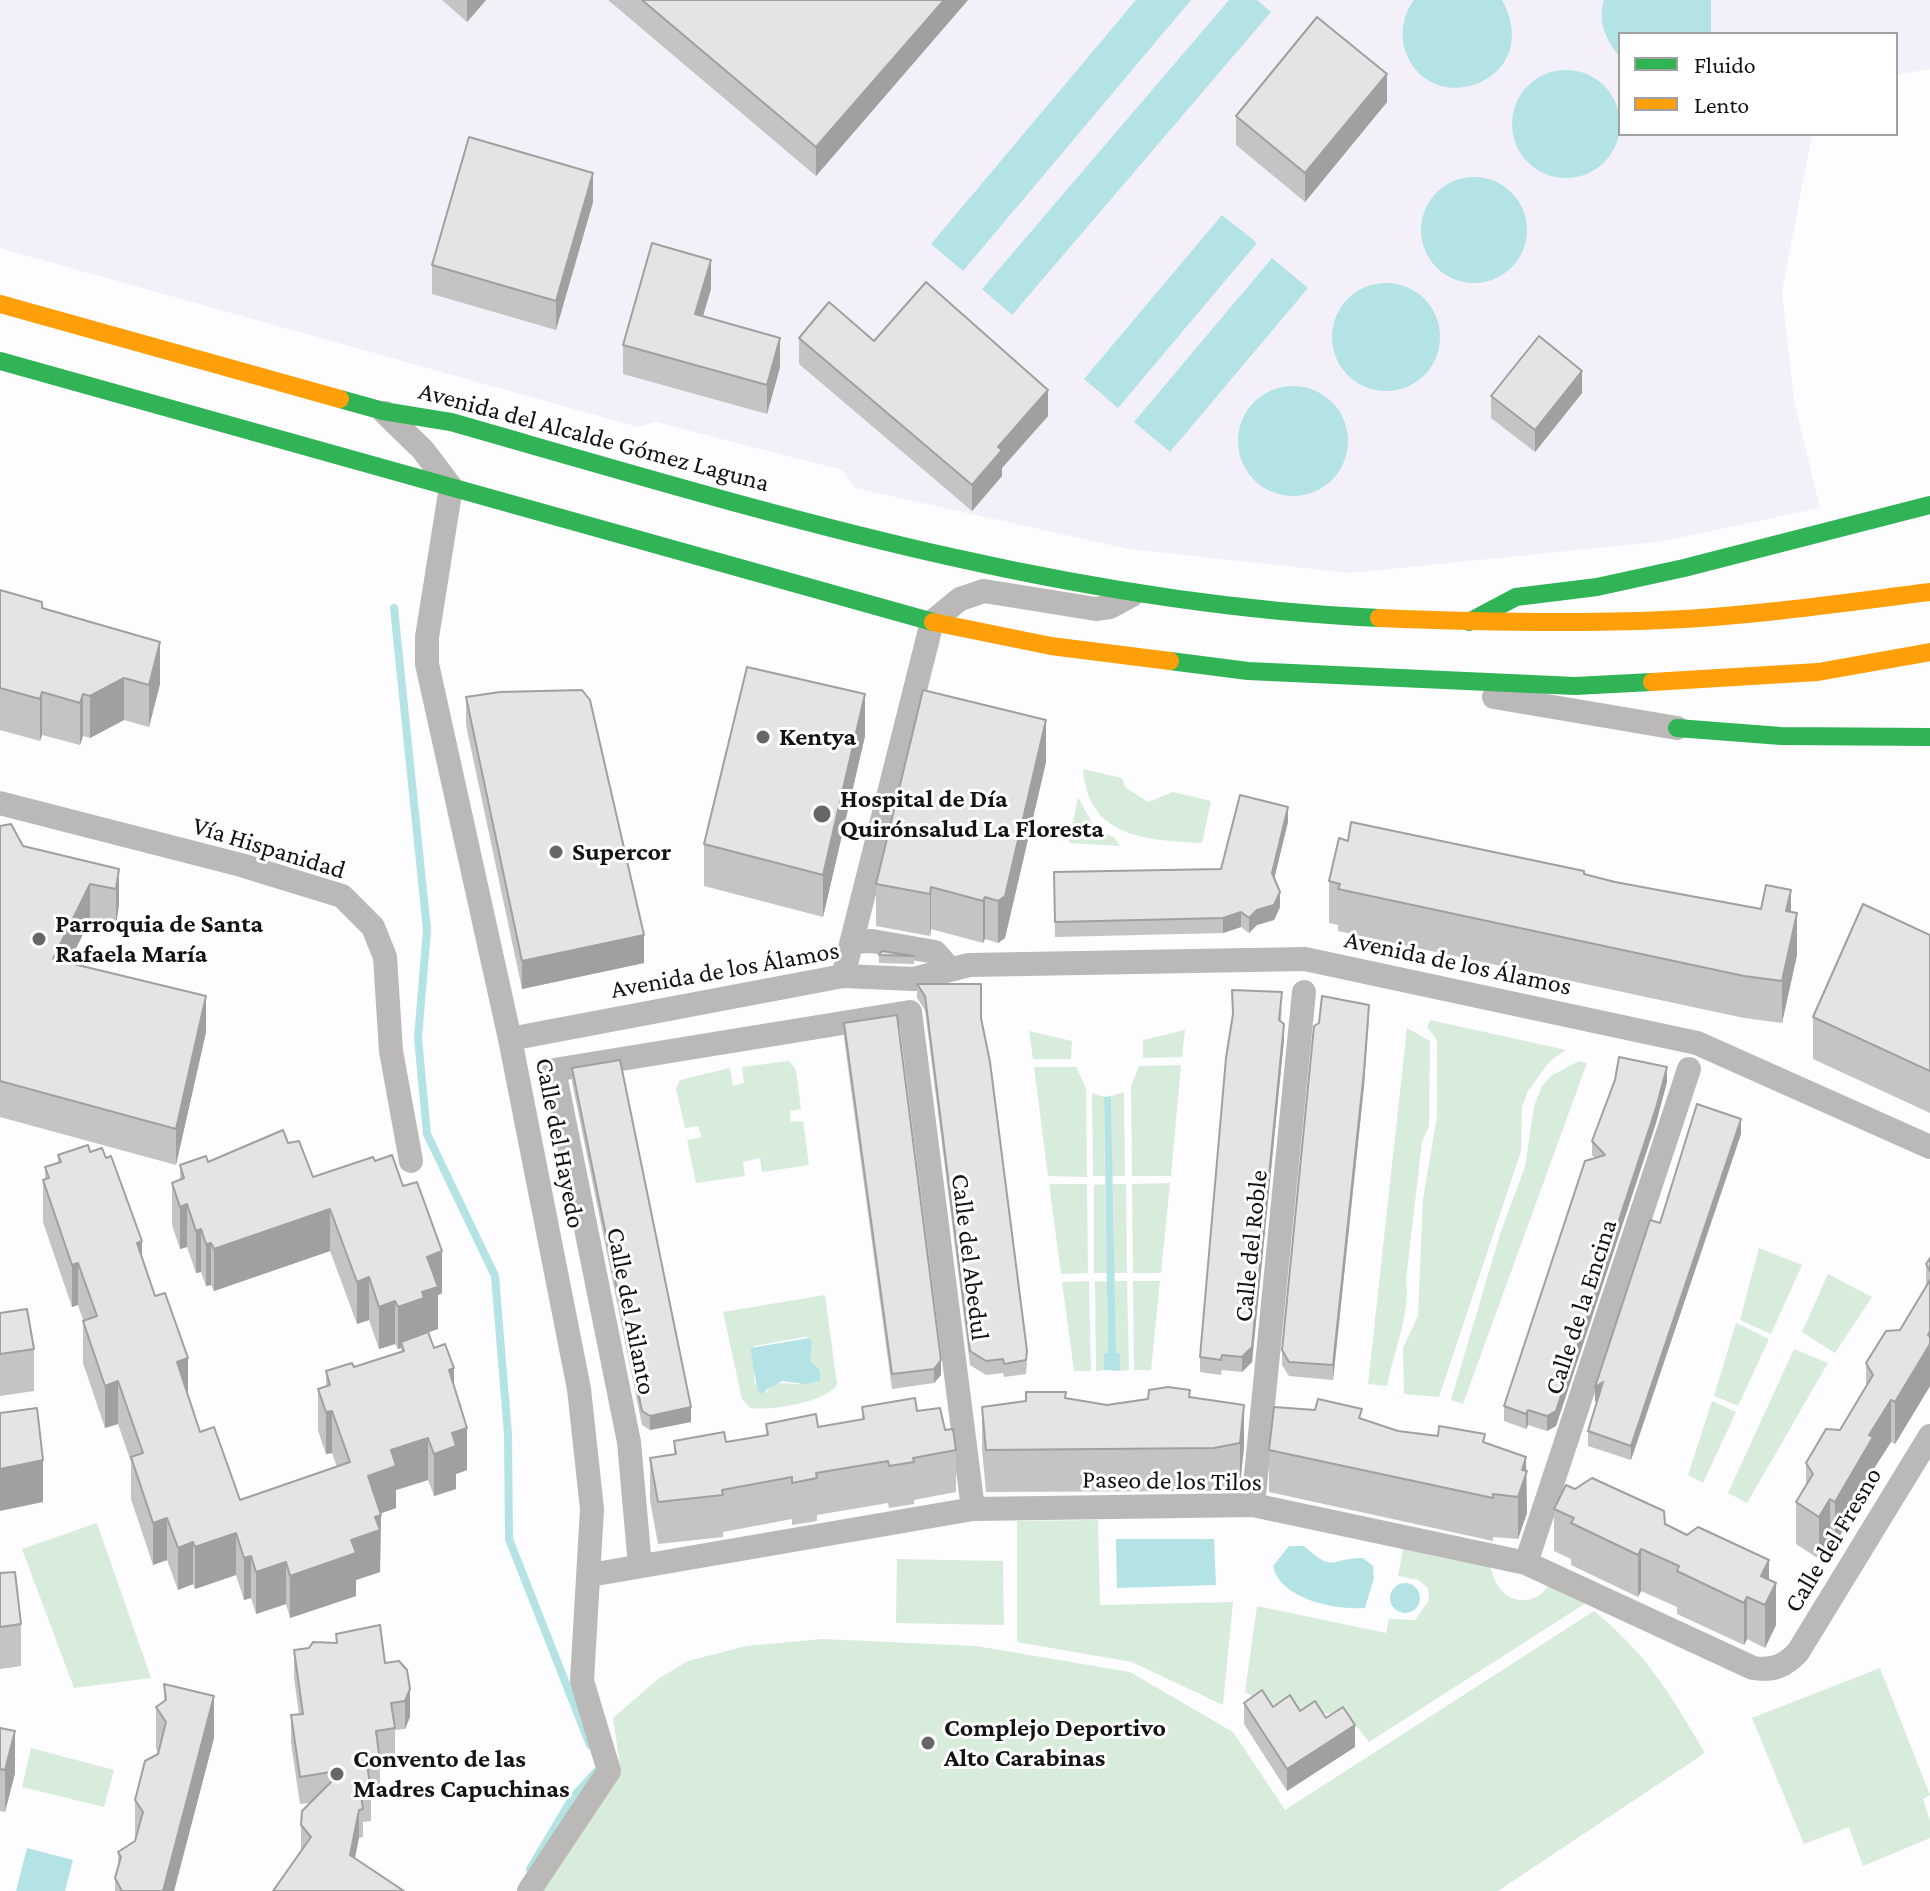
<!DOCTYPE html>
<meta charset="utf-8">
<style>
body{margin:0}
#map{position:relative;width:1930px;height:1891px;overflow:hidden;background:#fdfcfe;font-family:"Crimson Pro",serif}
canvas{display:block}
.legend{position:absolute;left:1618px;top:32px;width:280px;height:104px;box-sizing:border-box;background:#fff;border:2px solid #a1a1a1;margin:0;padding:10px 14px;list-style:none;font-size:24px;color:#141315}
.legend li{display:flex;align-items:center;gap:16px;height:40px}
.legend b{width:40px;border:2px solid #a1a1a1}
</style>
<div id="map">
<canvas width="1930" height="1891"></canvas>
<ul class="legend">
<li><b style="height:10px;background:#30b455"></b>Fluido</li>
<li><b style="height:10px;background:#ff9f0a"></b>Lento</li>
</ul>
</div>
<script>
const ctx = document.querySelector('canvas').getContext('2d');
ctx.lineJoin = 'round';
function fillPath(path, color) {
  ctx.fillStyle = color;
  ctx.fill(path, 'evenodd');
}
function stroke(path, color, width, dash) {
  ctx.strokeStyle = color;
  ctx.lineWidth = width;
  ctx.lineCap = dash ? 'butt' : 'round';
  ctx.setLineDash(dash || []);
  ctx.stroke(path);
}
function label(font, color, halo, rows, align = 'center') {
  ctx.font = font + ' "Crimson Pro",serif';
  ctx.lineWidth = 6;
  ctx.setLineDash([]);
  ctx.textBaseline = 'middle';
  ctx.strokeStyle = halo;
  ctx.fillStyle = color;
  for (const [text, x, y, turn = 0] of rows) {
    ctx.save();
    ctx.translate(x, y);
    ctx.rotate((+turn || 0) * Math.PI / 180);
    ctx.textAlign = isNaN(turn) ? turn : align;
    if (halo) ctx.strokeText(text, 0, 0);
    ctx.fillText(text, 0, 0);
    ctx.restore();
  }
}
fillPath(new Path2D(`
 M0,0H1930V69L1896,75V34H1620V134H1812L1782,292L1794,401L1820,508L1658,542L1350,573L1129,549L855,488L842,470L656,422L638,427L3,249L0,247Z`), '#f4f0f9');
fillPath(new Path2D(`
 M1083,769L1122,778L1125,787L1148,802L1173,792L1211,801L1202,843C1146,840 1088,838 1083,769Z
 M1078,797L1095,828L1115,838L1120,846L1069,843Z
 M1430,1020L1566,1050L1550,1061L1528,1091L1522,1107L1521,1151L1439,1397L1404,1394L1403,1348L1418,1316L1423,1199L1437,1116V1040L1427,1027Z
 M1407,1028L1430,1041L1429,1126L1422,1142L1406,1280C1411,1311 1393,1354 1387,1386L1368,1384Z
 M1185,1030L1182,1057L1143,1058V1040Z
 M1029,1031L1072,1041L1071,1059H1033Z
 M789,1061L796,1070L801,1109L790,1111L791,1122L803,1121L809,1165L762,1172L760,1158L743,1162L745,1176L696,1183L687,1140L702,1137L698,1126L685,1128L676,1089L680,1080L730,1068L733,1086L744,1083L742,1067Z
 M1579,1061L1587,1063L1463,1404L1451,1400L1501,1231L1525,1167L1534,1106L1542,1086L1551,1076Z
 M1181,1065L1171,1176H1132L1131,1087L1139,1066Z
 M1034,1067H1076L1086,1088L1087,1177L1048,1176Z
 M1124,1092L1125,1176H1112L1111,1096Z
 M1092,1093L1104,1097L1105,1176H1093Z
 M1170,1183L1161,1273H1133L1132,1184Z
 M1049,1184H1087L1088,1273L1061,1274Z
 M1105,1184L1107,1273H1094V1185Z
 M1113,1184H1126L1127,1273H1114Z
 M1759,1248L1802,1265L1771,1334L1740,1320Z
 M1828,1274L1872,1297L1835,1353L1802,1332Z
 M1089,1281L1091,1371H1074L1062,1282Z
 M1095,1281L1107,1282L1108,1353L1104,1354V1370L1096,1371Z
 M1114,1281H1127L1129,1370L1120,1371V1353H1116Z
 M1133,1281H1160L1151,1370H1134Z
 M825,1295L837,1384C829,1402 769,1411 750,1408L742,1399L723,1312ZM805,1337L809,1338L810,1361L816,1369L799,1384L775,1383L767,1392L754,1383V1346Z
 M1736,1323L1769,1339L1738,1406L1714,1396Z
 M1794,1349L1828,1363L1747,1503L1728,1493Z
 M1712,1401L1736,1412L1703,1483L1688,1475Z
 M1098,1520L1100,1605L1233,1602L1223,1705L1132,1662L1017,1642V1521Z
 M97,1523L151,1678L74,1688L22,1549Z
 M1403,1549L1490,1567C1493,1573 1494,1580 1498,1586C1511,1606 1537,1604 1549,1585L1586,1603L1369,1742L1349,1717L1264,1703L1245,1692L1257,1606L1386,1633L1389,1619L1415,1620L1429,1600L1428,1588L1418,1580L1398,1576Z
 M897,1559L1003,1561L1004,1625L896,1623Z
 M1594,1611C1648,1655 1670,1694 1705,1753L1498,1891H538L621,1773L613,1718L658,1679L688,1661L746,1646L823,1639L976,1646L1130,1672L1233,1732L1285,1810Z
 M1880,1668L1930,1795L1923,1799L1930,1821V1838L1863,1866L1849,1827L1804,1844L1752,1718Z
 M31,1748L114,1770L104,1807L22,1787Z`), '#d8ecdc');
fillPath(new Path2D(`
 M1136,0H1191L963,271L931,244Z
 M1229,0H1257L1271,12L1012,315L982,289Z
 M1414,0H1502C1547,81 1427,125 1404,47C1400,31 1404,13 1414,0Z
 M1604,0H1711V32L1620,34V57C1606,40 1597,22 1604,0Z
 M1512 124a54 54 0 1 1 108 0a54 54 0 1 1-108 0Z
 M1421 230a53 53 0 1 1 106 0a53 53 0 1 1-106 0Z
 M1222,215L1257,243L1118,408L1084,379Z
 M1272,258L1308,288L1170,452L1134,422Z
 M1332 337a54 54 0 1 1 108 0a54 54 0 1 1-108 0Z
 M1238 441a55 55 0 1 1 110 0a55 55 0 1 1-110 0Z
 M1111,1096L1116,1353H1120V1371L1104,1370V1353H1108L1104,1097Z
 M809,1338L812,1341L810,1360L820,1371V1381L805,1384L782,1381L760,1394C756,1388 751,1354 751,1348Z
 M1116,1539H1214L1216,1585L1117,1588Z
 M1289,1546H1304C1336,1574 1329,1558 1363,1558L1373,1566L1374,1578L1365,1608C1334,1610 1280,1599 1273,1566Z
 M1390 1598a15 15 0 1 1 30 0a15 15 0 1 1-30 0Z
 M27,1848L73,1860L65,1891H16Z`), '#b4e3e6');
stroke(new Path2D(`
 M394,608L427,930L418,1038L427,1134L495,1276L508,1434L509,1539L590,1745
 M530,1869L573,1797L596,1772`), '#b4e3e6', 8);
stroke(new Path2D(`
 M385,413L423,450L451,487L427,637V664L510,1039L579,1389L592,1509L582,1681L609,1771L529,1891
 M1494,697L1677,728
 M0,803L241,865L342,896L373,927L385,957L391,1051L411,1161
 M852,942L872,941L935,952L950,969
 M843,976L932,622L960,599L984,591L1096,609L1110,607L1132,595
 M510,1039L843,976L914,979L969,965L1305,959L1697,1043L1930,1147
 M1253,1505L1304,992
 M1526,1563L1689,1069
 M640,1566L629,1442L554,1070L910,1012L973,1509
 M590,1575L973,1509L1253,1505L1526,1563L1753,1668C1773,1671 1785,1666 1798,1652L1930,1436`), '#bab9b8', 24);
stroke(new Path2D(`
 M0,361L933,622
 M340,399L383,411L451,422C756,509 1059,604 1379,618
 M1469,622L1516,597L1597,587L1684,568L1930,505
 M1170,661L1248,671L1575,686L1652,682
 M1677,728L1781,736L1930,737`), '#30b455', 18);
stroke(new Path2D(`
 M0,304L340,399
 M1379,618C1474,622 1569,624 1664,620C1753,616 1842,603 1930,592
 M933,622L1051,646L1170,661
 M1652,682L1818,672L1930,652`), '#ff9f0a', 18);
fillPath(new Path2D(`
 M442,0H486L467,22Z
 M608,0H968L816,176Z
 M1387,102L1305,202L1236,145V116Z
 M593,202L556,330L432,294V265Z
 M711,289L703,316L780,367L767,414L623,374V345Z
 M799,338L874,341L1048,416L1002,468V476L972,511L799,364Z
 M1582,393L1535,452L1491,418V396Z
 M0,590L42,609L160,684L149,727L124,720L90,738L83,736L80,745L42,735L40,741L0,730Z
 M466,697L644,963L522,989L466,725Z
 M865,736L823,917L704,886V844Z
 M1046,762L1005,938L998,943L985,939L983,943L931,929L930,936L876,926V884Z
 M1288,822L1274,878L1280,907L1274,920L1257,925L1249,933L1241,927L1223,933L1055,937L1054,872L1221,869Z
 M0,826L23,846L119,869V905L116,925L90,920L69,963L206,1032L176,1165L0,1117Z
 M1348,841L1584,874L1615,882L1761,909L1791,911L1797,955L1782,1023L1744,1018L1338,931V925L1329,923V881Z
 M1930,935V1113L1813,1059V1017Z
 M879,955L914,956V964L879,963Z
 M917,984L981,1018L1027,1364L1026,1374L1004,1377L1003,1373L986,1375L970,1365L925,1010L917,998Z
 M1282,1007L1281,1021L1284,1039L1252,1362L1242,1372L1222,1370L1221,1375L1200,1372V1357Z
 M1369,1020L1364,1086L1333,1380L1289,1376L1282,1365V1350Z
 M844,1023L941,1375L934,1383L892,1389L844,1038Z
 M572,1068L691,1422L650,1430L642,1425L572,1082Z
 M1667,1082L1656,1123L1556,1426L1547,1431L1528,1425L1526,1429L1504,1421V1406L1595,1158L1592,1155V1141Z
 M1741,1134L1631,1460L1588,1446V1431L1597,1400L1595,1402L1660,1223Z
 M288,1143L313,1177L375,1161L442,1293L438,1295V1329L428,1332L434,1348L454,1386L467,1470L456,1474V1489L434,1496L428,1480L396,1490V1508L381,1513L380,1572L356,1580V1596L290,1618L286,1604L256,1614L251,1598L244,1600L236,1575L195,1589L193,1584L178,1590L167,1560L153,1565L131,1499V1462L118,1424L105,1428L83,1363V1320L78,1305L72,1307L43,1222V1180L45,1179V1167L58,1163V1155L90,1152L142,1258L200,1432L240,1500L337,1467L332,1453L326,1454L318,1431V1389L326,1387V1371L354,1367L401,1351V1348L398,1349L395,1344L379,1349L369,1320L357,1324L330,1251L214,1291L211,1285L206,1286L201,1272L196,1273L187,1247L180,1249L172,1225V1183L180,1180V1165L208,1162Z
 M1930,1258V1386L1895,1444L1891,1442L1873,1470V1479L1835,1544L1830,1541L1819,1559L1796,1544V1502L1806,1485V1463L1840,1430L1866,1387V1363L1900,1330L1926,1286V1264Z
 M0,1313L34,1349V1391L0,1396Z
 M1190,1397L1244,1447L1240,1485L1214,1491L986,1492L982,1449V1407L1066,1398L1107,1405Z
 M862,1407L917,1411L945,1430L956,1450V1492L914,1500V1504L889,1508L888,1503L817,1515V1521L792,1525V1519L723,1532V1537L658,1544L650,1500V1458L674,1454V1441L726,1442L766,1435V1424L818,1427L862,1419Z
 M1362,1419L1398,1431L1485,1443L1526,1471L1527,1513L1518,1539L1493,1537V1541L1269,1492V1450Z
 M1554,1509L1665,1524L1769,1580L1776,1625L1765,1648L1747,1639L1744,1645L1677,1614V1607L1641,1591L1638,1597L1571,1565V1559L1554,1551Z
 M0,1573L21,1624V1666L0,1669Z
 M336,1634L385,1663L399,1661L410,1717L405,1729L395,1730V1756L380,1758V1789L371,1790V1821L363,1822V1837L301,1851V1825L310,1803L300,1804L291,1743V1715L299,1714L294,1678V1650L336,1643Z
 M164,1684L214,1738L174,1891H115V1878L118,1867V1852L135,1841V1800L158,1753L156,1749V1707L164,1701Z
 M1244,1703L1300,1711L1326,1718L1355,1747L1287,1791L1244,1724Z
 M0,1728L15,1773L5,1812L0,1811Z`), '#c5c4c4');
fillPath(new Path2D(`
 M467,0H486L467,22Z
 M944,0H968L816,176V147Z
 M1387,74V102L1305,202V173Z
 M593,173V202L556,330V301Z
 M711,260V289L695,343V314Z
 M780,338V367L767,414V385Z
 M1582,371V393L1535,452V430Z
 M1048,390V416L1002,468V476L972,511V485L998,447Z
 M160,642V684L149,727V685Z
 M124,678V720L90,738V696Z
 M42,692V735L40,741V699Z
 M83,694V736L80,745V703Z
 M865,694V736L823,917V875Z
 M1046,720V762L1005,938L998,943V901Z
 M1288,807V822L1272,888V873Z
 M119,869V905L116,925V889Z
 M90,884V920L53,994V959Z
 M931,887V929L930,936V894Z
 M1791,890V932L1786,911Z
 M1280,892V907L1274,920L1257,925L1249,933V918L1257,910Z
 M985,897V939L983,943V901Z
 M1241,912V927L1223,933V918Z
 M1797,913V955L1782,1023V981Z
 M644,935V963L522,989V961Z
 M206,996V1032L176,1165V1129Z
 M1369,1005L1364,1086L1333,1380V1365Z
 M1284,1024V1039L1252,1362L1242,1372V1357Z
 M1667,1067V1082L1656,1123L1556,1426L1547,1431V1416Z
 M1741,1119V1134L1631,1460V1446Z
 M187,1204V1247L180,1249V1207Z
 M330,1209V1251L214,1291V1249Z
 M201,1229V1272L196,1273V1231Z
 M142,1241V1284L137,1243Z
 M211,1243V1285L206,1286V1244Z
 M442,1251V1293L438,1295V1329L401,1342V1348L398,1349V1307L422,1292L427,1257Z
 M78,1263V1305L72,1307V1265Z
 M369,1277V1320L357,1324V1282Z
 M395,1301V1344L379,1349V1307Z
 M1930,1331V1386L1895,1444V1402Z
 M188,1358V1400L177,1362Z
 M941,1360V1375L934,1383V1369Z
 M454,1368V1410L449,1370Z
 M118,1381V1424L105,1428V1386Z
 M1603,1382V1397L1595,1402V1387Z
 M1891,1400V1442L1873,1470V1479L1835,1544V1502L1869,1435Z
 M1244,1405V1447L1240,1485V1443Z
 M691,1407V1422L650,1430V1416Z
 M1528,1410V1425L1526,1429V1414Z
 M332,1411V1453L326,1454V1412Z
 M467,1428V1470L456,1474V1489L434,1496V1454L452,1433Z
 M428,1438V1480L396,1490V1508L368,1518V1476L391,1450Z
 M1526,1457L1527,1513L1518,1539V1497L1522,1470Z
 M43,1460V1502L0,1511V1469Z
 M1830,1499V1541L1819,1559V1517Z
 M381,1515L380,1572L356,1580V1596L290,1618V1576L351,1540L375,1517Z
 M167,1518V1560L153,1565V1523Z
 M236,1533V1575L195,1589V1547Z
 M193,1542V1584L178,1590V1548Z
 M1641,1549V1591L1638,1597V1555Z
 M251,1556V1598L244,1600V1558Z
 M1769,1560V1598L1776,1583V1625L1765,1648V1605L1761,1576Z
 M286,1562V1604L256,1614V1572Z
 M1747,1597V1639L1744,1645V1603Z
 M410,1689V1717L405,1729V1701Z
 M214,1696V1738L174,1891H163Z
 M1355,1725V1747L1287,1791V1769Z
 M15,1731V1773L5,1812V1770Z
 M359,1810V1838L350,1883V1855Z`), '#a0a0a0');
const building = new Path2D(`
 M642,0H944L816,147Z
 M1317,17L1387,74L1305,173L1236,116Z
 M469,137L593,173L556,301L432,265Z
 M652,243L711,260L695,314L780,338L767,385L623,345Z
 M926,282L1048,390L998,447L1002,450L972,485L799,338L829,302L874,341Z
 M1539,336L1582,371L1535,430L1491,396Z
 M0,590L42,602V608L160,642L149,685L124,678L90,696L83,694L80,703L42,692L40,699L0,688Z
 M747,667L865,694L823,875L704,844Z
 M582,690L590,700L644,935L522,961L466,697L500,692Z
 M923,690L1046,720L1005,896L998,901L985,897L983,901L931,887L930,894L876,884Z
 M1240,795L1288,807L1272,873L1280,892L1274,905L1257,910L1249,918L1241,912L1223,918L1055,922L1054,872L1221,869Z
 M1351,822L1584,871V874L1615,882L1761,909L1766,885L1791,890L1786,911L1797,913L1782,981L1744,976L1338,889L1340,884L1329,881L1339,838L1348,841Z
 M11,824L23,846L119,869L116,889L90,884L53,959L206,996L176,1129L0,1081V826Z
 M1863,904L1930,935V1071L1813,1017Z
 M882,951L914,956L879,955Z
 M917,984H981V1018L990,1062L1027,1351L1026,1360L1004,1364L1003,1359L986,1361L970,1351L925,996Z
 M1232,990L1282,992L1279,1020L1284,1024L1252,1347L1242,1357L1222,1355L1221,1360L1200,1357L1226,1058L1233,1014Z
 M1322,996L1369,1005L1364,1071L1333,1365L1289,1362L1282,1350L1314,1026L1319,1023Z
 M897,1015L941,1360L934,1369L892,1374L844,1023Z
 M1619,1057L1667,1067L1656,1108L1556,1411L1547,1416L1528,1410L1526,1414L1504,1406L1585,1161L1605,1155L1592,1141L1615,1080Z
 M620,1060L691,1407L650,1416L642,1411L572,1068Z
 M1697,1104L1741,1119L1631,1446L1588,1431L1603,1382L1595,1387L1650,1220L1660,1223Z
 M283,1130L288,1143L299,1141L313,1177L373,1157L375,1161L392,1155L403,1186L417,1182L442,1251L427,1257L438,1287L422,1292L424,1298L398,1307L395,1301L379,1307L369,1277L357,1282L330,1209L214,1249L211,1243L206,1244L201,1229L196,1231L187,1204L180,1207L172,1183L184,1178L180,1165L206,1156L208,1162Z
 M88,1145L90,1152L102,1148L106,1158L111,1156L142,1241L137,1243L155,1296L165,1293L188,1358L177,1362L200,1432L214,1427L240,1500L350,1462L332,1411L326,1412L318,1389L330,1385L326,1371L352,1363L354,1367L404,1351L401,1342L428,1332L434,1348L445,1344L454,1368L449,1370L467,1428L452,1433L456,1446L434,1454L428,1438L391,1450L396,1466L368,1476L381,1515L375,1517L380,1530L351,1540L356,1553L290,1576L286,1562L256,1572L251,1556L244,1558L236,1533L195,1547L193,1542L178,1548L167,1518L153,1523L131,1457L143,1453L118,1381L105,1386L83,1321L97,1316L78,1263L72,1265L43,1180L49,1178L45,1167L61,1162L58,1155Z
 M1930,1258V1271L1926,1264Z
 M1930,1280V1331L1928,1335L1930,1337V1344L1895,1402L1891,1400L1869,1435L1873,1437L1835,1502L1830,1499L1819,1517L1796,1502L1813,1474L1806,1463L1826,1429L1840,1430L1873,1375L1866,1363L1886,1331L1900,1330Z
 M27,1309L34,1349L0,1354V1313Z
 M1168,1387L1190,1390L1189,1397L1244,1405L1240,1443L1214,1448L986,1450L982,1407L1026,1401V1392H1066L1065,1398L1107,1405L1148,1399L1149,1390Z
 M915,1398L917,1411L940,1408L945,1430L953,1429L956,1450L913,1458L914,1462L889,1466L888,1461L816,1473L817,1478L792,1483V1477L722,1490L723,1495L658,1502L650,1458L676,1454L674,1441L724,1432L726,1442L768,1435L766,1424L816,1414L818,1427L864,1419L862,1407Z
 M1318,1399L1362,1409L1359,1418L1398,1431L1438,1436L1439,1426L1485,1434L1483,1442L1526,1457L1522,1470L1527,1471L1518,1497L1493,1494V1498L1269,1450L1274,1407L1315,1410Z
 M37,1408L43,1460L0,1469V1413Z
 M1592,1478L1664,1511L1665,1524L1687,1535L1698,1527L1769,1560L1761,1576L1776,1583L1765,1605L1747,1597L1744,1603L1677,1571L1679,1566L1641,1549L1638,1555L1571,1523L1574,1518L1554,1509L1566,1485L1575,1489Z
 M15,1572L21,1624L0,1627V1573Z
 M380,1625L385,1663L399,1661L407,1670L410,1689L405,1701L391,1703L395,1728L376,1731L380,1761L367,1763L371,1793L361,1795L363,1809L359,1810L350,1855L404,1891H273L311,1837L301,1825L302,1811L343,1770L300,1777L291,1715L303,1714L294,1650L309,1648L313,1642L337,1643L336,1634Z
 M164,1684L214,1696L163,1891H122L115,1878L121,1857L118,1852L135,1841L143,1812L135,1800L145,1761L158,1754L166,1722L156,1707L166,1700Z
 M1262,1690L1273,1707L1290,1695L1300,1711L1315,1701L1326,1718L1343,1707L1355,1725L1287,1769L1244,1703Z
 M0,1728L15,1731L5,1770L0,1769Z`);
fillPath(building, '#e5e4e4');
stroke(building, '#a0a0a0', 2);
for (const [x, y, r, color] of [
 [763,737,8,"#666567"],
 [822,814,10,"#666567"],
 [556,852,8,"#666567"],
 [39,939,8,"#666567"],
 [928,1743,8,"#666567"],
 [337,1774,8,"#666567"]
]) {
  const dot = new Path2D();
  dot.arc(x, y, r, 0, 2 * Math.PI);
  ctx.fillStyle = color;
  ctx.fill(dot);
  stroke(dot, '#fff', 3);
}
label('26px', '#141315', '#fff', [
 ["Avenida del Alcalde Gómez Laguna",594,437,15],
 ["Vía Hispanidad",269,848,17],
 ["Avenida de los Álamos",1458,963,12],
 ["Avenida de los Álamos",725,970,-10],
 ["Calle del Hayedo",560,1143,79],
 ["Calle del Roble",1251,1246,-84],
 ["Calle del Abedul",970,1257,83],
 ["Calle de la Encina",1581,1307,-72],
 ["Calle del Ailanto",631,1311,79],
 ["Paseo de los Tilos",1172,1481,1],
 ["Calle del Fresno",1833,1540,-59]
]);
label('bold 26px', '#141315', '#fff', [
 ["Kentya",779,737],
 ["Hospital de Día",840,799],
 ["Quirónsalud La Floresta",840,829],
 ["Supercor",572,852],
 ["Parroquia de Santa",55,924],
 ["Rafaela María",55,954],
 ["Complejo Deportivo",944,1728],
 ["Alto Carabinas",944,1758],
 ["Convento de las",353,1759],
 ["Madres Capuchinas",353,1789]
], 'left');
</script>
